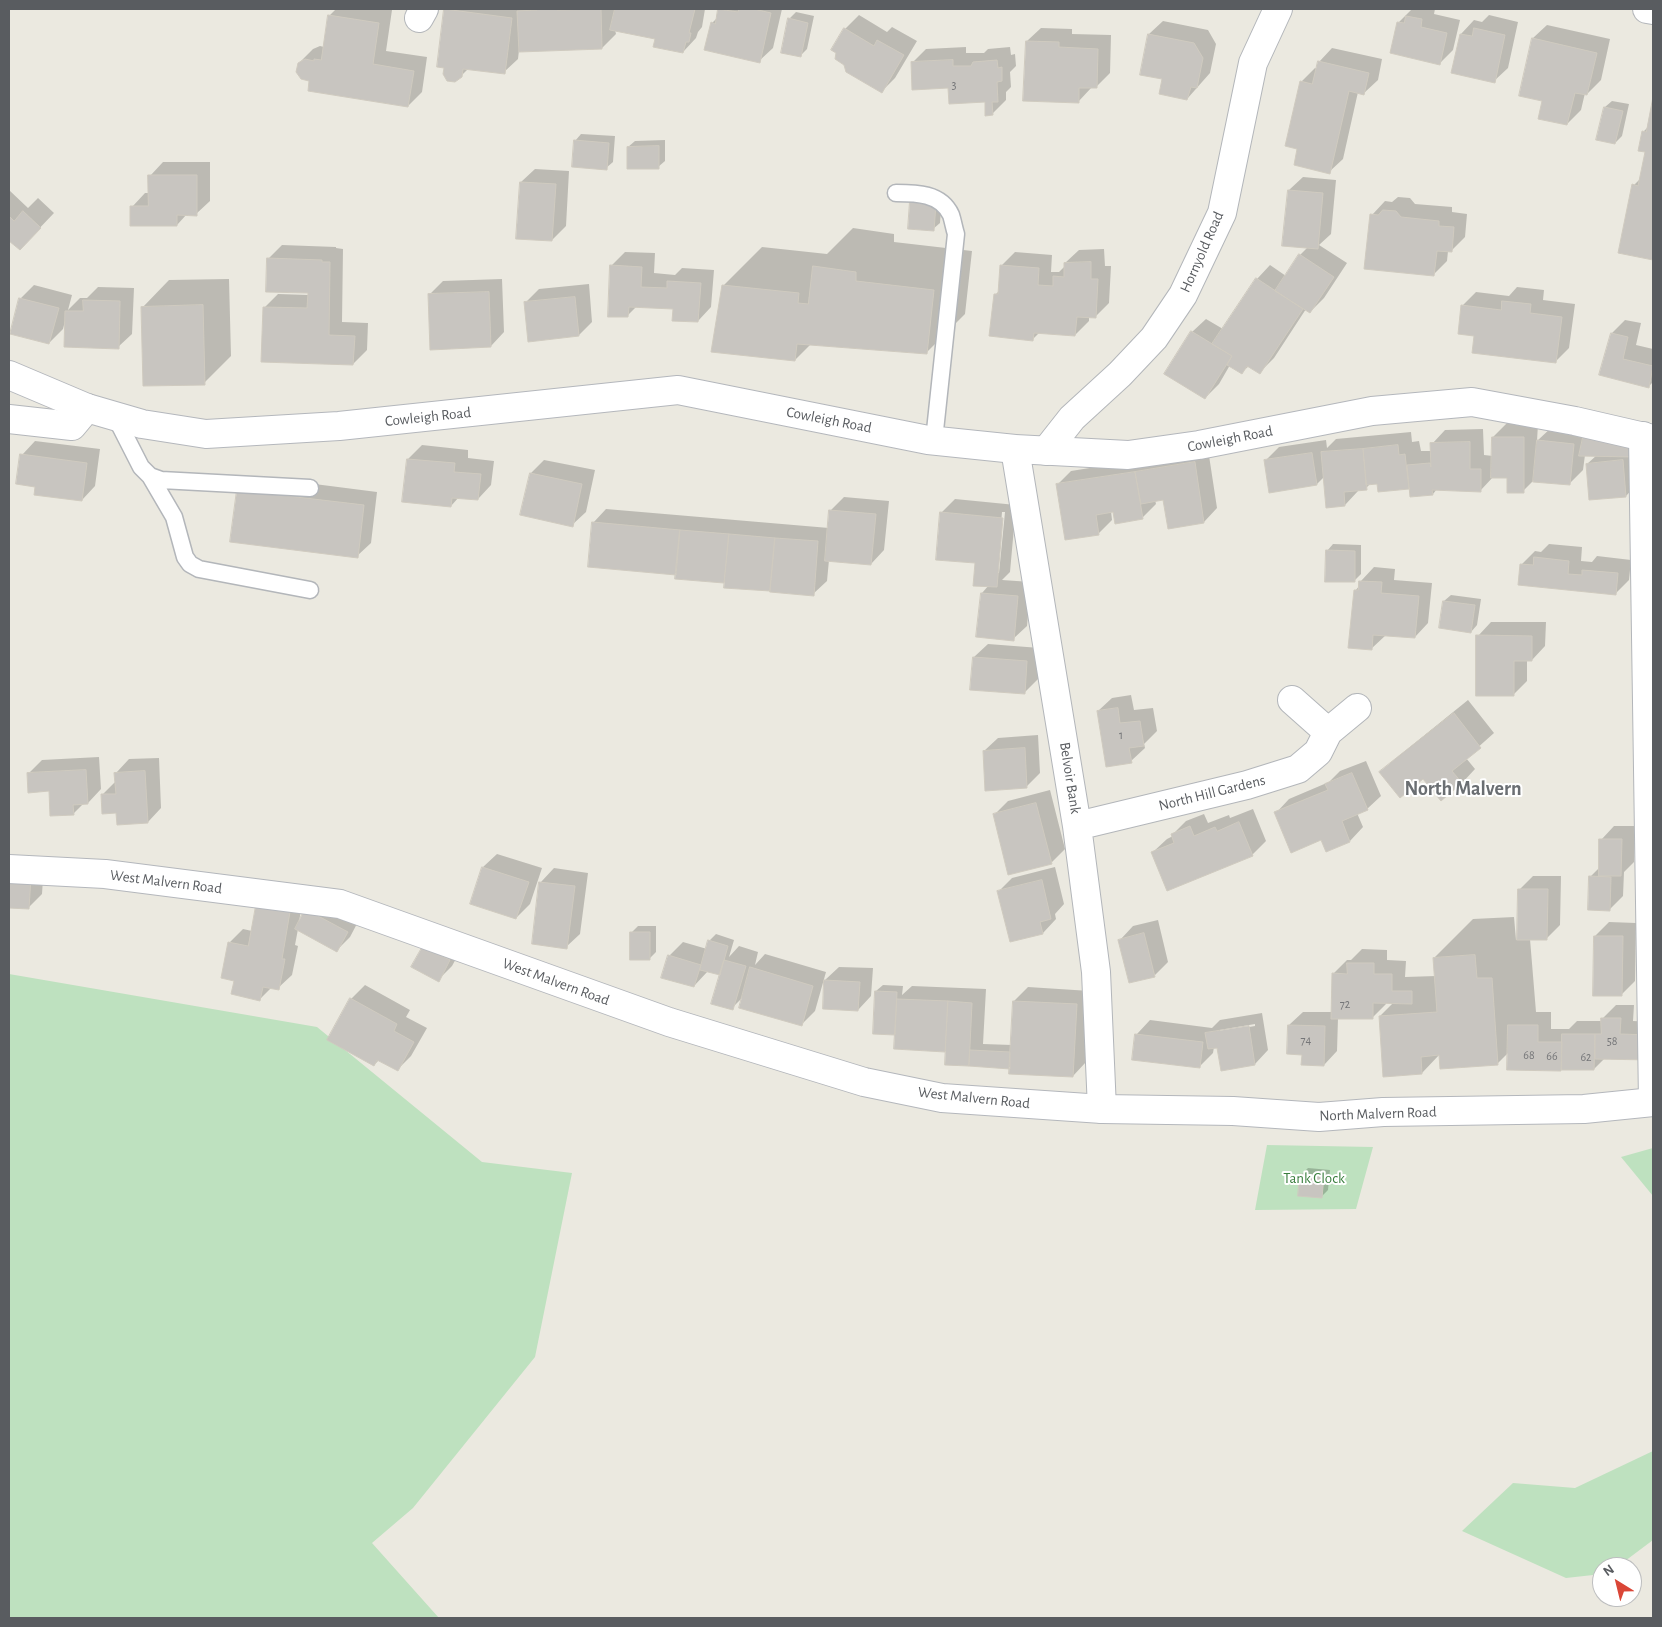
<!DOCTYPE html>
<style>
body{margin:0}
#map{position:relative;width:1662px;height:1627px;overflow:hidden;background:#ebe9e0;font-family:"Alegreya Sans",sans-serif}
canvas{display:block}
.frame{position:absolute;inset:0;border:10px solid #595c60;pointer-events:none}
.north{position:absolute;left:1592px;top:1557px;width:50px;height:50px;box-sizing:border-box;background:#fff;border:1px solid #bdbebf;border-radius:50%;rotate:324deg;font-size:14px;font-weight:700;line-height:20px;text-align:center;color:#595c60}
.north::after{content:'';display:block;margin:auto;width:18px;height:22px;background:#da4637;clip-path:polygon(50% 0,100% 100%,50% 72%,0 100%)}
</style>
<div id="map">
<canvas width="1662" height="1627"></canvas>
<div class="frame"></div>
<div class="north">N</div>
</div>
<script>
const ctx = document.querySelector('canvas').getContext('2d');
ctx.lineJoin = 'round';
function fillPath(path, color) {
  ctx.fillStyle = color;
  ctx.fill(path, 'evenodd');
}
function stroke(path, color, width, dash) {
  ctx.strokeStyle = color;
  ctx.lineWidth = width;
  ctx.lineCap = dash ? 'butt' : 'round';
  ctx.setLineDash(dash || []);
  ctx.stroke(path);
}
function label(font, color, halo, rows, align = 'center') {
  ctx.font = font + ' "Alegreya Sans",sans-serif';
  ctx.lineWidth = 4;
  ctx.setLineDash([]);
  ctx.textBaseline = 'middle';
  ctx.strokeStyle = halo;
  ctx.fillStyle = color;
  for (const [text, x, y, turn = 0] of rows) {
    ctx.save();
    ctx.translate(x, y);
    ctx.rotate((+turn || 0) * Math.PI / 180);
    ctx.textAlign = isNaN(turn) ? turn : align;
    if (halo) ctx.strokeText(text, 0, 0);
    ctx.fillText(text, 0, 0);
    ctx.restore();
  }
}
fillPath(new Path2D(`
 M9,974L317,1027L482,1162L572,1173L535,1357L413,1508L372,1543L439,1618H9Z
 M1267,1145L1373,1147L1356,1209L1255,1210Z
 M1653,1148V1196L1621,1157Z
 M1653,1451V1540L1617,1567H1602V1574L1566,1578L1462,1531L1513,1483L1575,1488Z`), '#bee1bf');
fillPath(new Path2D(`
 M336,9L392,10L386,51L427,57L422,92L408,106L311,80L299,63L313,49L320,46L324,47L329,16Z
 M446,9H705L702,27L698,32L696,38L683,52L657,38L615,30L616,34L602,48L519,50L518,59L504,72L469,68L461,76Z
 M720,9H782L773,48L759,61L712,23L718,17Z
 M1412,9H1435L1434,14L1460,20L1453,50L1440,63L1398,23Z
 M796,12L814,16L807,49L801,55L789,19Z
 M859,15L887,32L892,27L917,41L895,78L882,91L845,64L838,53L845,29Z
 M1489,15L1518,22L1508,68L1494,81L1461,34L1474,20L1482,22Z
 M1163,21L1208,30L1216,44L1210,73L1187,99L1149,34Z
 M1547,25L1610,39L1601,80L1587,94L1585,93L1581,110L1567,124L1544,100L1533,38Z
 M1041,28L1072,29V34L1111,35L1110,73L1096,87H1092L1078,102L1027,41Z
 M966,47V53H984L988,49L1010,47L1011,55L1015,54L1016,66L1010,72L1011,87L1006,92V100L992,114L986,101L949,87L912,63L926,49Z
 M1332,48L1382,59L1378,80L1364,93L1358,92L1343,159L1329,172L1299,148L1301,82L1315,68L1317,69L1319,62Z
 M1612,101L1629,104L1622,136L1615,143L1605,107Z
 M1653,103V259L1619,252L1634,185L1641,178L1647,151L1643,132L1648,127Z
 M581,134L615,136L613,162L606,168L575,141Z
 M665,140V161L658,167L628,147L635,141Z
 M163,162H210V201L196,214H187L177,225L132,207L145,193H149L150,176Z
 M535,169L569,171L566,226L552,240L521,182Z
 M1303,177L1336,180L1331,234L1319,245L1347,263L1324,298L1310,312L1306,309L1274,358L1260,372L1249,366L1242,372L1230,365L1219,384L1205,398L1192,332L1206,319L1223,329L1257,279L1270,265L1286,276L1300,255L1308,247L1289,190Z
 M9,190L28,208L38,198L54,213L33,235L9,240Z
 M942,197L940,223L933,229L910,228Z
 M1398,197L1410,198L1415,204L1452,207V212L1467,214L1465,237L1451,251H1448L1447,261L1433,275L1372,215L1385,201L1392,202Z
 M853,228L894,234V242L972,251L965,314L926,353L811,344L795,360L723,286L762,247L827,254Z
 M282,245L336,247V248L343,249L342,322L368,323L367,350L353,364L264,308L278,294L309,295V291L268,259Z
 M1104,249L1105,266H1111L1109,303L1095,317H1089V321L1075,335L1040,332L1032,340L995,295L1000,290L1001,266L1015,252L1052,255L1051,272H1059L1065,266V263L1079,250Z
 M625,252L655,253L654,273L675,275L682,268L714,270L711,307L698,321L674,308L637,306L627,316L611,266Z
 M229,279L231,356L204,383L142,308L169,280Z
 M502,279L504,332L491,346L429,295L443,281Z
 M589,284L592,322L579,335L525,303L539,289Z
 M34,285L72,295L68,310L80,298H87L98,287L134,288L132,334L118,347L65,321L63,329L49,343L20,299Z
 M1517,287L1544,290L1543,300L1575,304L1569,348L1555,362L1475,335L1463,305L1476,292L1509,296Z
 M1625,320L1641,323L1636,345L1653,349V382L1648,387L1601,375L1612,333Z
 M1507,423L1538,424L1537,441L1552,427L1642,440L1639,482L1626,496L1587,464L1597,455H1585L1583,470L1569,484L1534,480L1523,491L1508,476H1494L1480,491L1437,489L1433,494L1411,488L1379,490L1378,482L1371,483L1366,488L1358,489V491L1345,505L1325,476L1317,484L1265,461L1279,447L1326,440L1327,448L1336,439L1411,432L1412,442L1419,441L1421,451H1432V444L1445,430L1483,429L1484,455L1493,456V437Z
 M35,441L100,449L95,486L82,500L22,455Z
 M422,445L468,450V458L494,461L491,485L478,499L459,497L451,506L408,459Z
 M1208,449L1217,508L1204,522L1164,498L1155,500L1156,504L1142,518L1114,510L1111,511L1112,520L1098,534L1057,485L1071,471Z
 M544,460L595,470L586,512L572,525L531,473Z
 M252,476L377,492L371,543L357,556L238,490Z
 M844,497L889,501L884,550L871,564L829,560L827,581L813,594L725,587L726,582L677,577V574L593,523L606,509L829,528L831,510Z
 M955,499L1016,505L1010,572L1002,580L1031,582L1027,626L1013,639L982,593L989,585L976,562L941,513ZM1002,512H1005L999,573H997Z
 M1333,544L1361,545V574L1354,581L1327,551Z
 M1549,544L1582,547L1581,561L1592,562L1597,556L1631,560L1629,580L1615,594L1521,565L1535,551L1541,552Z
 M1374,567L1395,569L1394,580L1432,583L1428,623L1415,637L1386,635L1371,649L1355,591L1360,585L1361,581Z
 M1451,595L1481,599L1477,625L1471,632L1444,601Z
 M1491,622H1546L1545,646L1532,660H1527V681L1513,695L1478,636Z
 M988,644L1040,648L1038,679L1024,693L974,657Z
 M1131,695L1134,710L1153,708L1157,731L1144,744L1145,748L1131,761L1098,711L1112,698Z
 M1468,700L1494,733L1466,758L1475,769L1462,783L1381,772L1395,759Z
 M1038,735L1040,773L1026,787L984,751L998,738Z
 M99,757L101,789L88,803H84L73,814L50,790L28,774L42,760Z
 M159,758L161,808L148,822L118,812L102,795L116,781V773L129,759Z
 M1366,761L1381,796L1367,809L1357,813L1363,827L1350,841L1321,838L1276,813L1289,799L1329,782L1340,771Z
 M1050,790L1065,849L1051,863L994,815L1008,801Z
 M1253,809L1266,841L1252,855L1153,852L1167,839L1173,836L1172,835L1186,821L1204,814L1208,823L1229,815L1230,818Z
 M1614,826H1635L1634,862L1624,872L1623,896L1610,909L1590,877L1600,867L1601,840Z
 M497,854L542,868L530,904L516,918L472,903L483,867Z
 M9,861L44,863L42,894L28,908L9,907Z
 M1055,867L1064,904L1055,914L1056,919L1043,933L998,892L1012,878Z
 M554,868L588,873L580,934L566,947L533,943L541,882Z
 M1533,876H1561L1560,925L1546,939H1530L1536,1012H1551V1029H1569L1577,1021H1603V1018L1616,1005H1634L1633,1021L1653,1022V1056L1605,1058L1594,1069H1508V1053L1498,1063L1440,1054L1422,1073L1380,1016L1394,1002H1386V1004L1372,1018H1338L1337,1051L1324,1065L1303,1054L1289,1025L1303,1012H1333V974L1347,960H1351L1362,949L1387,950V960L1406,961L1405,977L1436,976L1434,958L1473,919L1514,917L1516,940H1519V890Z
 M304,892L299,922L307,909L360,918L350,937L337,950L298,929L295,945L298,946L292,975L278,988L272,987L260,999L236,980L229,943L243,929L252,931Z
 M1158,920L1168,962L1155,975L1120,940L1133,926Z
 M1609,922L1636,923L1635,981L1621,995L1595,936Z
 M638,926H656V952L650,958L631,933Z
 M716,934L734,940L729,957L739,946L758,952L755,965L765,954L826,972L815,1011L801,1025L743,997L732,1008L722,971H708L694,986L669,956L683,942L707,949L709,941Z
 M463,946L452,966L438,980L424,947Z
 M839,967L873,968L871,996L858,1010L825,980Z
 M365,985L410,1010L406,1017L427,1028L411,1056L397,1070L379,1060L374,1065L351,999Z
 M883,985L903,986L902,995L912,986L986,989L983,1044L1012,1045L1014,1001L1028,987L1090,991L1086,1062L1073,1076L1011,1067L946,1064L947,1051L895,1048L896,1034L876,991Z
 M1262,1013L1268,1050L1255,1064L1218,1046L1214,1047L1213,1053L1200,1066L1133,1058L1137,1034L1150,1020L1212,1028L1220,1020ZM1255,1024V1026L1220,1032V1030Z
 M1308,1168L1330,1170L1328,1190L1321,1197L1302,1174Z`), '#0003');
const building = new Path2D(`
 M444,9L512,18L505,74L463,69L462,77L455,82L447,81L443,74L444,68L437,67Z
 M537,9H557V10L601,9L602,49L519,52L517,11L537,10Z
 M615,9H695L689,33H691L689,42H686L683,53L653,47L655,39L610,30Z
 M718,9L738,12L739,9H754L771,13L760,63L704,50L711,22L715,24Z
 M328,15L379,23L373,64L414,71L408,107L308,91L309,81L301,79L296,72L298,63L305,59L314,61V59L321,60Z
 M1406,16L1422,19L1421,27L1447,33L1440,65L1390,53L1397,22L1404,23Z
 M788,18L808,23L801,57L781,53Z
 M844,28L874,46L877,40L904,55L882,93L846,72L844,65L835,59L836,53L831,50Z
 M1474,28L1505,35L1495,83L1451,73L1460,34L1472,36Z
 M1148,34L1194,43L1203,58L1197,88L1191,87L1187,100L1159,94L1162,79L1140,75Z
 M1532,38L1597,53L1587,95L1575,93L1567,125L1538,119L1542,101L1519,96Z
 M1026,41L1059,42V47L1098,49L1097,88H1079V103L1023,101Z
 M953,60V66H971L973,62L997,60L998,68L1002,67V81L997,82L998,102H992L993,115L985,116V102L949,104L948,88L912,90L911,62Z
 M1318,61L1369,73L1364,95L1349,91L1330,174L1294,165L1297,149L1285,146L1300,81L1312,84Z
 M1653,97V260L1618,253L1632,184L1638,186L1645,152L1638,151L1642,131L1646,132Z
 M1604,107L1623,111L1615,144L1596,140Z
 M574,140L609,143L607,170L572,167Z
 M659,146V169H627V147Z
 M148,175H197V216L177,215V226H130V206H148Z
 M520,182L556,184L552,241L516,239Z
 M1288,190L1323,193L1318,249L1282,246Z
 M910,201L936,203L934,231L908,229Z
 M1383,210L1396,211L1401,217L1439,221V226L1454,227L1452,252L1437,251L1434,276L1364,269L1370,214L1378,215Z
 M23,211L41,228L20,250L9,241V216L14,221Z
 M1299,254L1334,277L1310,313L1275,291Z
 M267,258L322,260V262H330L329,335L355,336L353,365L261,362L263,307L307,308L308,293L266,292Z
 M1091,262V279H1098L1096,318L1077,317L1075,336L1034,333L1033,341L989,336L994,294H998L1000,265L1039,268L1038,285L1053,286V276L1064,277V263Z
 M610,265L642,267L641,287L667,288V281L701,283L698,322L672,321L673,309L629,307L628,317H608Z
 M813,266L856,272V281L934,290L927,354L797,344L795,361L711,352L722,285L799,293L798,303L808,304Z
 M1256,278L1303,309L1260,374L1247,366L1242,374L1227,365L1232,356L1212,344Z
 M489,292L491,347L430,350L428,294Z
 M575,297L579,336L528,342L524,302Z
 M19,298L59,308L49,344L10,334Z
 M83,300L120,301L119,349L64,347L65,311H83Z
 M1502,301L1531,304L1530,313L1562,317L1556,363L1472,353L1474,336L1458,334L1461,305L1501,310Z
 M203,305L205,385L143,386L141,307Z
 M1191,331L1232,356L1205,399L1164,374Z
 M1611,333L1628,337L1623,359L1653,366L1649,388L1599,375Z
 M1585,428L1636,447L1635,457L1579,456Z
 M1492,437H1524V493H1507V478H1491Z
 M1537,440L1574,444L1570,485L1533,482Z
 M1470,442V469H1481V492L1432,490L1433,495L1410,497L1407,465L1430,463L1431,467L1430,443Z
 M1398,445L1399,455L1405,454L1409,489L1378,492L1377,484L1366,485L1363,449Z
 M1363,449L1367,490L1344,492L1345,506L1326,508L1321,452Z
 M1312,453L1317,485L1269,493L1264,460Z
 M20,454L87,463L82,501L34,495L35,487L16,484Z
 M407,459L455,463L454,472L481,474L478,500L452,498L451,507L402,502Z
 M1623,460L1626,497L1589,500L1586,464Z
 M1195,462L1204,523L1168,529L1163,500L1141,504L1135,472Z
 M1135,472L1143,519L1115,524L1113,512L1096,515L1099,535L1065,540L1056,484Z
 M530,473L582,484L573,527L520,515Z
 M237,490L364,505L358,558L230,542Z
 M829,510L876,514L871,565L825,561Z
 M940,512L1003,518L997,587L973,586L975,563L936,560Z
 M592,522L680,530L676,575L588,567Z
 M680,530L729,534L724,583L675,579Z
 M729,534L775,538L770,591L724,588Z
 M775,538L818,541L814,596L770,592Z
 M1326,550L1355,551V582H1325Z
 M1534,557L1569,561L1568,574L1582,575V570L1618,573L1616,595L1518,585L1520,564L1533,565Z
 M1359,581L1382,582L1381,593L1419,596L1415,638L1373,635L1372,650L1348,648L1354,590H1358Z
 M981,593L1018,596L1014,641L976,637Z
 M1443,601L1475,605L1471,633L1439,628Z
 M1476,635L1532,636V661H1514V696H1476Z
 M973,657L1027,661L1025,694L970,690Z
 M1118,708L1120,723L1140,721L1144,746L1129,748L1132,763L1106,767L1097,711Z
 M1454,713L1481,748L1452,771L1462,783L1441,801L1423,779L1400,798L1379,772Z
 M1025,748L1027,788L985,791L983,751Z
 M86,770L88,804L73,805L74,815L50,816L49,791L28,793L27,773Z
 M145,771L148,823L117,825L116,813L102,814L101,794H116L114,773Z
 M1352,773L1368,810L1342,821L1350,842L1326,852L1321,840L1291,853L1274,812L1328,790L1325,784Z
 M1036,803L1052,864L1008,875L993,814Z
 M1239,822L1253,856L1167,891L1151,852L1174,843L1171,834L1190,826L1194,836L1215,827L1217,831Z
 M1599,839H1622L1621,876H1599Z
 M482,867L529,882L516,919L470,904Z
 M9,875L31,876L29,909L9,908Z
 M1589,876L1611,877L1610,911L1588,910Z
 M1042,880L1051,919L1040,922L1043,934L1010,942L997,891Z
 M539,882L575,886L567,949L532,944Z
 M1518,889H1548L1547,940H1517Z
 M257,900L291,906L282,959H285L279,990L263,987L260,1001L231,994L234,981L221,978L228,942L248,946Z
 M305,909L348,932L337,952L295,929Z
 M630,932H650V960H630Z
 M1144,933L1155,977L1129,983L1118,940Z
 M1594,936H1623L1622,996H1593Z
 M708,940L728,946L720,975L700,970Z
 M423,946L450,960L439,982L411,967Z
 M668,955L701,965L694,987L661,978Z
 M1475,955L1477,978H1492L1498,1065L1440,1069L1439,1055L1421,1057L1422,1074L1383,1077L1379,1016L1437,1012L1433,958Z
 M724,960L746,966L733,1010L711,1004Z
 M1347,963H1374V974H1392V991H1412V1004L1373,1003V1019H1331L1332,973L1347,974Z
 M750,967L813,986L802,1026L739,1008Z
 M824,980L860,982L858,1011L823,1009Z
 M875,991L897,992L895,1035L873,1034Z
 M350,998L397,1024L394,1031L414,1042L398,1071L377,1060L374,1066L327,1040Z
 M897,999L948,1001L945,1052L894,1049Z
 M948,1001L972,1003L969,1066L945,1065Z
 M1013,1001L1077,1004L1073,1077L1009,1074Z
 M1601,1018H1621L1620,1034L1651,1035V1060L1595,1059V1034H1601Z
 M1288,1025L1325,1026L1324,1066L1301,1065L1302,1055L1287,1054Z
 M1508,1025H1538V1042H1562L1561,1071L1507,1070Z
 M1249,1026L1255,1065L1221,1071L1217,1048L1208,1049L1205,1033Z
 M1135,1034L1203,1042L1200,1068L1132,1060Z
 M1562,1034H1595L1594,1070H1562Z
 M970,1050L1010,1052V1069L969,1066Z
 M1300,1174L1324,1176L1322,1198L1298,1196Z`);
fillPath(building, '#c8c5c0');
stroke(building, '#cfcabf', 1);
const lane = new Path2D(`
 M896,193C916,193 941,193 951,215C953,221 954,228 956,234L934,440
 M115,416L141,467L150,476L161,480L310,488
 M150,476L174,517L185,557L190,564L199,569L310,590`);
const street = new Path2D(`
 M1647,9L1653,10
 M419,18L424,9
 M9,419L72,426L87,408
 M1643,436L1653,1102
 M1015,449L1077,826L1096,972L1102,1109
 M1046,451L1072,418L1120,374L1154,338L1183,295L1222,213L1253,63L1278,9
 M1292,700L1328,732
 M1077,826L1247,785L1298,769L1318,752L1328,732L1357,708`);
const secondary = new Path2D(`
 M9,375L87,408L142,424L206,434L339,426L678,390L928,440L1015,449L1128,455L1199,445L1372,411L1472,402L1575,421L1653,439
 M9,869L105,874L340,904L669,1022L864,1082L942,1098L1102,1109L1233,1111L1319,1117L1383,1112L1584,1109L1653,1102`);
stroke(lane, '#b3b6ba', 19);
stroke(street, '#b3b6ba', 30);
stroke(secondary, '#b4b7bc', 30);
stroke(lane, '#fff', 16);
stroke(street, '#fff', 28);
stroke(secondary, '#fff', 28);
label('12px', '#757678', null, [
 ["3",954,85],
 ["1",1121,735],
 ["72",1345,1004],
 ["74",1306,1040],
 ["58",1612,1041],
 ["68",1529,1055],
 ["66",1552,1056],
 ["62",1586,1057]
]);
label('15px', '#595c60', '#fff', [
 ["Hornyold Road",1202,252,-66],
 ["Cowleigh Road",428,417,-6],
 ["Cowleigh Road",829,420,11],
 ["Cowleigh Road",1230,439,-11],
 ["Belvoir Bank",1070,778,81],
 ["North Hill Gardens",1212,793,-14],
 ["West Malvern Road",166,882,7],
 ["West Malvern Road",556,982,20],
 ["West Malvern Road",974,1098,6],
 ["North Malvern Road",1378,1114,-2]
]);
label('15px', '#3a7e3e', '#fff', [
 ["Tank Clock",1314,1178]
]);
label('bold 20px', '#6a6e72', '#fff', [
 ["North Malvern",1463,789]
]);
</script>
